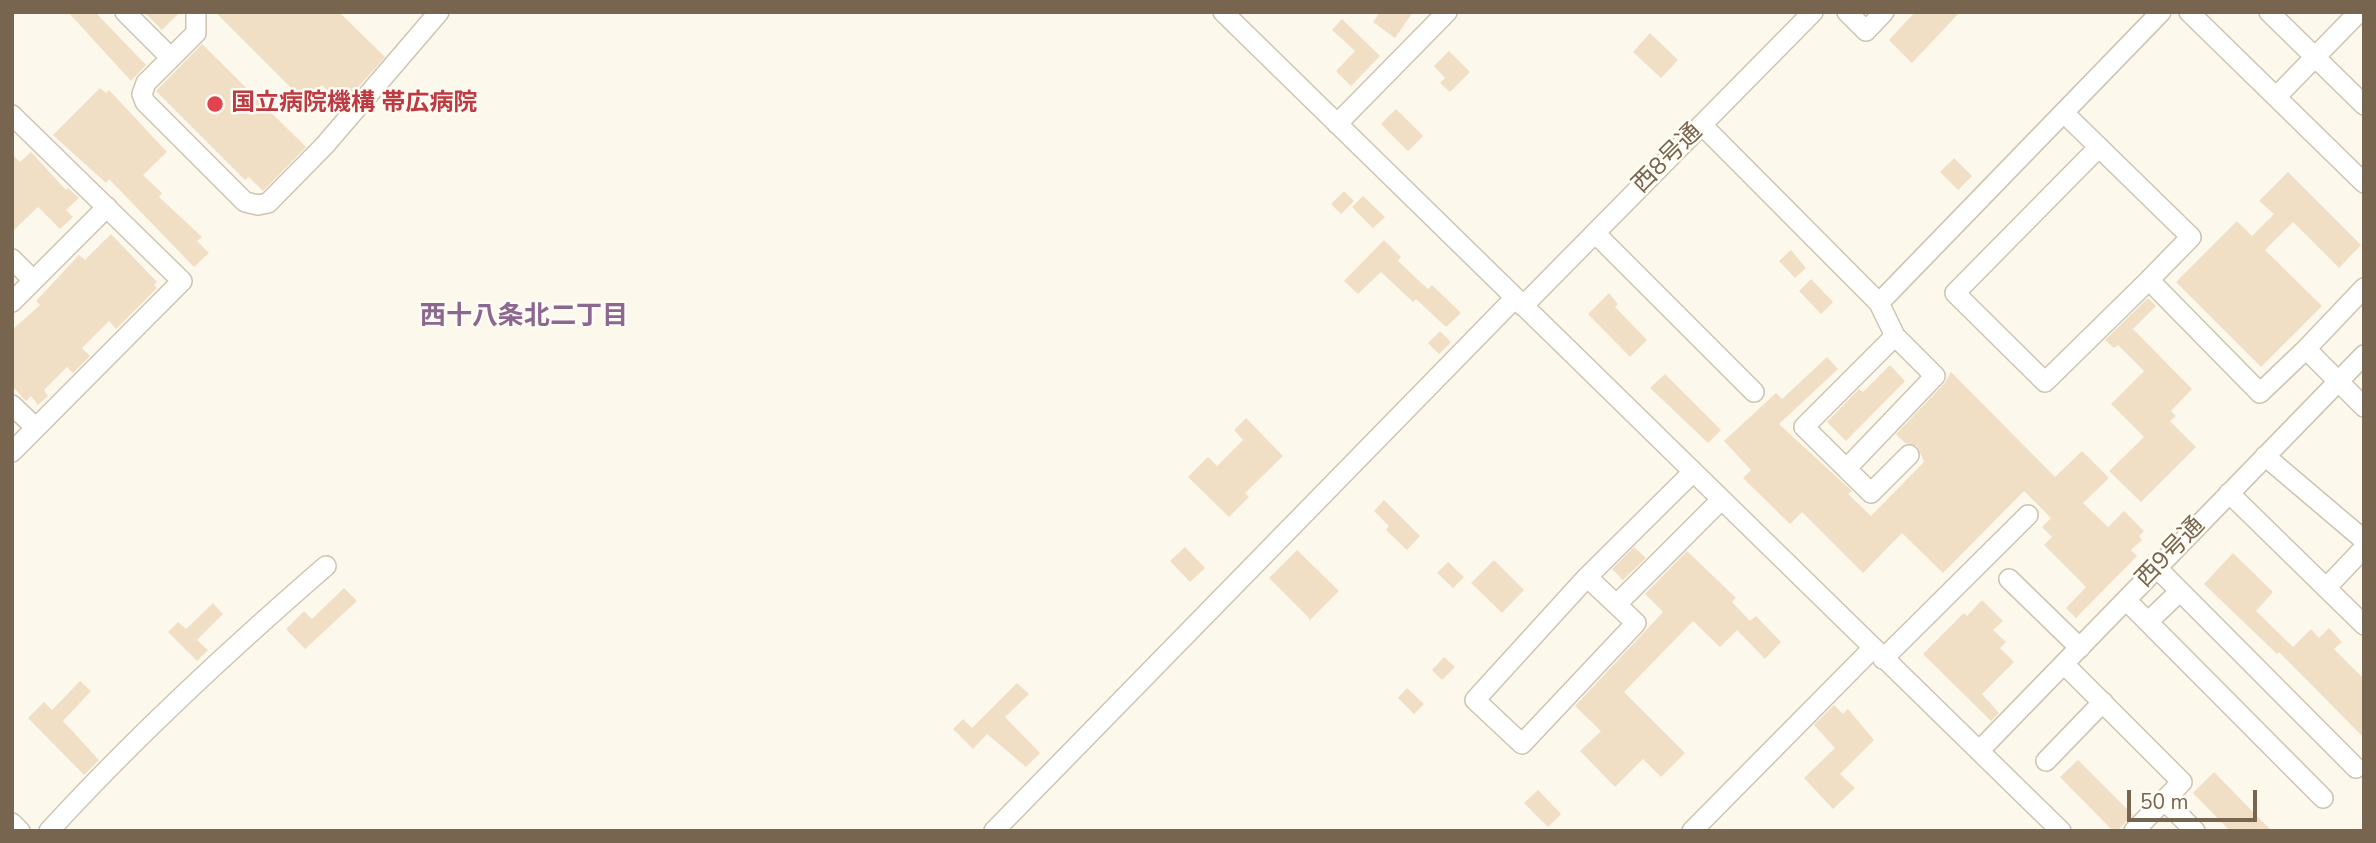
<!DOCTYPE html>
<meta charset="utf-8">
<style>
body{margin:0}
#map{position:relative;width:2376px;height:843px;overflow:hidden;background:#fcf9ec;font-family:"Nunito Sans",sans-serif}
canvas{display:block}
.frame{position:absolute;inset:0;border:14px solid #77654f;pointer-events:none}
.scale{position:absolute;left:2127px;top:790px;width:130px;height:32px;box-sizing:border-box;border:4px solid #77654f;border-top:0;padding-left:9px;font-size:21px;line-height:24px;white-space:nowrap;color:#77654f;-webkit-text-stroke:5px #fefcf3;paint-order:stroke}
</style>
<div id="map">
<canvas width="2376" height="843"></canvas>
<div class="frame"></div>
<div class="scale">50 m</div>
</div>
<script>
const ctx = document.querySelector('canvas').getContext('2d');
ctx.lineJoin = 'round';
function fillPath(path, color) {
  ctx.fillStyle = color;
  ctx.fill(path, 'evenodd');
}
function stroke(path, color, width, dash) {
  ctx.strokeStyle = color;
  ctx.lineWidth = width;
  ctx.lineCap = dash ? 'butt' : 'round';
  ctx.setLineDash(dash || []);
  ctx.stroke(path);
}
function label(font, color, halo, rows, align = 'center') {
  ctx.font = font + ' "Nunito Sans","Noto Sans JP",sans-serif';
  ctx.lineWidth = 5;
  ctx.setLineDash([]);
  ctx.textBaseline = 'middle';
  ctx.strokeStyle = halo;
  ctx.fillStyle = color;
  for (const [text, x, y, turn = 0] of rows) {
    ctx.save();
    ctx.translate(x, y);
    ctx.rotate((+turn || 0) * Math.PI / 180);
    ctx.textAlign = isNaN(turn) ? turn : align;
    if (halo) ctx.strokeText(text, 0, 0);
    ctx.fillText(text, 0, 0);
    ctx.restore();
  }
}
fillPath(new Path2D(`
 M68,12H95L146,65L131,81Z
 M144,12H180L162,30Z
 M215,12H339L385,57L346,101L341,104L322,85L305,102Z
 M1380,12H1413L1395,38L1373,22Z
 M1915,12H1960L1912,63L1889,40Z
 M1342,19L1380,56L1351,86L1336,71L1355,51L1332,30Z
 M1650,33L1678,60L1661,78L1633,52Z
 M202,44L306,147L263,191L249,177L245,180L156,91Z
 M1449,51L1470,72L1450,92L1440,83L1445,78L1434,66Z
 M100,88L106,93L109,90L167,152L143,175L162,193L159,197L202,237L197,241L209,253L194,267L109,179L106,183L53,135Z
 M1396,109L1423,136L1408,151L1381,124Z
 M31,152L66,190L68,188L79,198L66,210L73,217L60,229L38,207L12,232V154L20,162Z
 M1954,158L1972,176L1958,190L1940,172Z
 M2288,172L2361,245L2339,268L2293,222L2265,250L2322,306L2261,367L2176,282L2237,221L2252,236L2274,214L2259,201Z
 M1344,191L1354,201L1341,214L1331,204Z
 M1363,196L1385,217L1373,228L1352,207Z
 M111,234L157,282L154,285L157,288L116,329L109,321L82,348L90,356L73,373L67,367L44,390L48,396L38,405L31,396L26,401L12,386V330L40,305L36,301L79,255L85,260Z
 M1384,240L1401,257L1398,261L1417,279L1428,289L1432,285L1461,313L1446,327L1416,299L1413,302L1381,272L1358,294L1344,281Z
 M1791,250L1806,268L1795,278L1779,261Z
 M1811,279L1833,302L1821,314L1799,291Z
 M1609,293L1618,304L1615,307L1647,340L1630,357L1588,314Z
 M2148,298L2156,306L2133,329L2192,389L2171,411L2176,416L2170,421L2196,447L2141,502L2109,471L2144,437L2111,404L2144,371L2118,345L2114,348L2105,340Z
 M1440,331L1451,342L1439,354L1428,343Z
 M1827,357L1838,369L1779,424L1852,491L1848,494L1871,516L1924,462L1917,446L1905,443L1896,434L1944,384L1951,372L2055,477L2082,451L2109,478L2083,503L2108,527L2124,511L2144,531L2139,536L2142,540L2131,550L2137,556L2076,618L2066,608L2086,587L2044,545L2052,537L2042,527L2051,518L2024,491L1943,573L1902,533L1863,573L1802,512L1790,524L1743,478L1751,470L1724,441L1776,393L1782,399Z
 M1890,365L1905,381L1846,441L1827,422L1859,389L1863,392Z
 M1665,374L1721,430L1708,443L1650,388Z
 M1246,418L1283,456L1245,493L1249,497L1229,517L1188,477L1208,457L1217,466L1243,440L1234,430Z
 M1384,500L1420,536L1407,550L1386,530L1389,526L1374,511Z
 M1185,547L1205,568L1190,582L1170,561Z
 M1634,547L1646,558L1623,580L1612,569Z
 M1297,550L1339,591L1309,621V618L1269,578Z
 M1687,551L1736,598L1732,602L1750,621L1756,616L1781,642L1765,659L1737,630L1720,647L1693,621L1624,692L1685,753L1661,777L1643,759L1615,787L1580,751L1601,731L1575,706L1663,612L1645,594Z
 M2233,553L2273,592L2256,611L2293,647L2311,629L2319,638L2329,628L2342,642L2334,649L2364,679V738L2279,652L2277,654L2204,584Z
 M1494,560L1524,590L1502,613L1471,583Z
 M1448,562L1464,577L1453,588L1437,573Z
 M344,588L357,601L305,649L286,629L304,611L312,619Z
 M1982,600L2003,621L1993,630L2006,642L2000,648L2014,662L1982,694L1999,713L1991,721L1923,654L1964,613L1967,616Z
 M213,603L223,614L197,640L208,650L197,661L168,632L178,622L186,629Z
 M1444,657L1455,667L1442,680L1432,670Z
 M80,681L91,691L63,721L99,760L84,775L28,718L44,702L52,710Z
 M1017,683L1029,694L1005,717L1040,753L1026,767L987,734L973,749L953,729L963,719L972,728Z
 M1407,688L1424,704L1414,714L1398,698Z
 M1834,705L1843,714L1848,709L1874,740L1840,774L1855,788L1833,809L1804,778L1835,748L1814,725Z
 M2078,760L2133,815L2117,831H2113L2060,777Z
 M2214,772L2255,814L2272,831H2230L2193,793Z
 M1538,790L1561,814L1548,827L1524,803Z`), '#f1dfc5');
const minor = new Path2D(`
 M125,12L171,58
 M196,12V33L146,83L142,94L145,102L245,202L258,205L268,203L325,145L439,12
 M1223,12L2061,831
 M1847,12L1866,31L1884,12
 M2189,12L2364,183
 M2269,12L2364,105
 M2276,97L2359,12
 M2064,113L2191,237L2149,280
 M12,115L182,281L12,452
 M1337,124L1447,12
 M1702,125L1879,303L2161,12
 M2099,147L1955,293L2045,382L2149,280L2260,393L2306,349
 M1595,233L1754,392
 M12,259L33,280
 M2364,288L2306,349L2364,407
 M12,302L107,207
 M1523,306L1813,12
 M1895,336L1804,427L1871,493L1909,455
 M12,405L36,428
 M2265,456L2364,540
 M1847,468L1935,376L1895,336L1879,303
 M2229,493L2364,625
 M2157,568L2356,768
 M1587,577L1636,623L1522,744L1475,700L1587,577L1693,472
 M2009,579L2080,648
 M2326,588L2364,548
 M2126,600L2323,798
 M1617,604L1721,500
 M2148,622L2180,591
 M1883,659L2028,515
 M2064,664L2182,782L2134,831
 M1979,751L2364,355
 M2046,761L2103,702
 M2164,800L2195,831
 M12,823L20,831
 M49,831C136,736 229,650 326,566
 M994,831L1515,298
 M1692,831L1873,648`);
stroke(minor, '#cec4b1', 22);
stroke(minor, '#fff', 19);
for (const [x, y, r, color] of [
 [215,104,9,"#e0444e"]
]) {
  const dot = new Path2D();
  dot.arc(x, y, r, 0, 2 * Math.PI);
  ctx.fillStyle = color;
  ctx.fill(dot);
  stroke(dot, '#fefcf3', 2.5);
}
label('bold 24px', '#be3a42', '#fefcf3', [
 ["国立病院機構 帯広病院",231,104]
], 'left');
label('24px', '#77654f', '#fefcf3', [
 ["西8号通",1668,159,-45],
 ["西9号通",2171,553,-46]
]);
label('bold 26px', '#8c6792', '#fefcf3', [
 ["西十八条北二丁目",524,318]
]);
</script>
